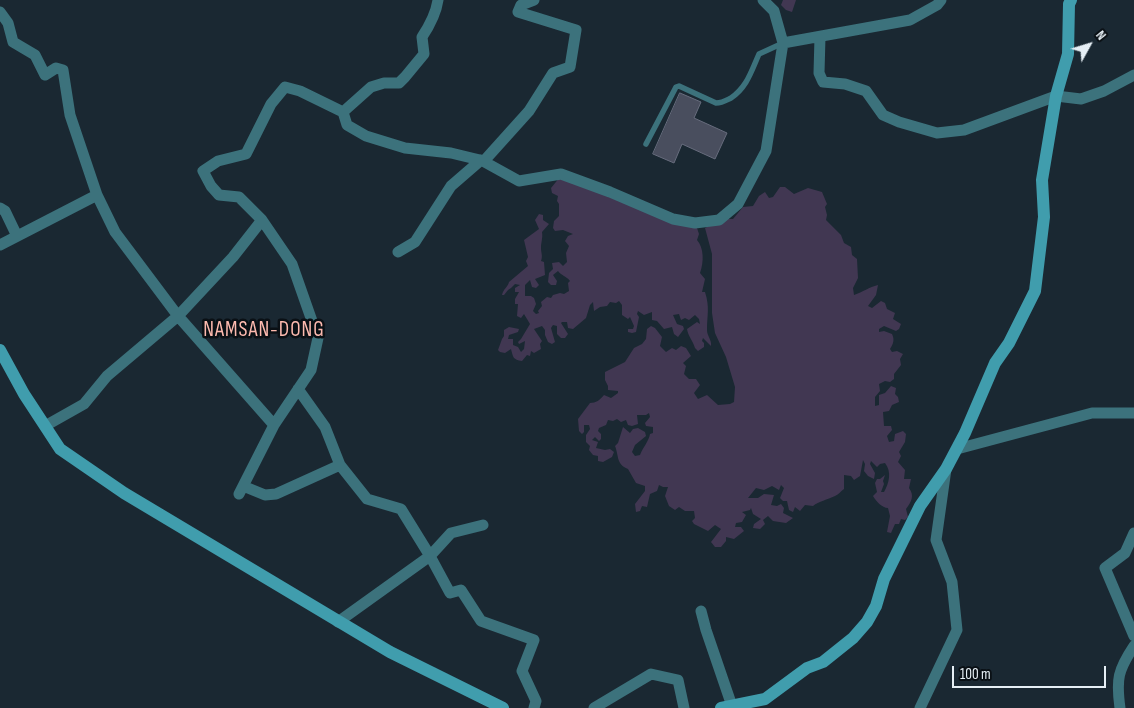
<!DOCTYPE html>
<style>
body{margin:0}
#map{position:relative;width:1134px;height:708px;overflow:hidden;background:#1a2832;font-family:"Sofia Sans Condensed",sans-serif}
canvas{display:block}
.north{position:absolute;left:1064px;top:20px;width:50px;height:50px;-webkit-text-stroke:4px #0a1015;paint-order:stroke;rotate:51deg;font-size:14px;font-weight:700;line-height:20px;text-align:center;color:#e6eff5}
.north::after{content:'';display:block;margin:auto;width:18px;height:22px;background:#e6eff5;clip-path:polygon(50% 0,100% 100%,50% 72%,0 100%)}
.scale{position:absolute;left:952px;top:666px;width:154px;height:22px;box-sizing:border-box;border:2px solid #e6eff5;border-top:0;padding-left:6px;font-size:15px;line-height:18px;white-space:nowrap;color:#e6eff5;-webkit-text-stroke:4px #0a1015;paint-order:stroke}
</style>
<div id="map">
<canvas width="1134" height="708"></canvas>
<div class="north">N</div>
<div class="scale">100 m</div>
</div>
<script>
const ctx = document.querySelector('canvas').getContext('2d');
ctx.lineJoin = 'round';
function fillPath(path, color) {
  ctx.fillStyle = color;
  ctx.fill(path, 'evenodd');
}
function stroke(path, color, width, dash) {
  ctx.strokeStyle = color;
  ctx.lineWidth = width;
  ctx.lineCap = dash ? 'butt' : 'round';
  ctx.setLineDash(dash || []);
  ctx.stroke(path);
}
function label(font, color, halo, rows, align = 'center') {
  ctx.font = font + ' "Sofia Sans Condensed",sans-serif';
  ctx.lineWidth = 5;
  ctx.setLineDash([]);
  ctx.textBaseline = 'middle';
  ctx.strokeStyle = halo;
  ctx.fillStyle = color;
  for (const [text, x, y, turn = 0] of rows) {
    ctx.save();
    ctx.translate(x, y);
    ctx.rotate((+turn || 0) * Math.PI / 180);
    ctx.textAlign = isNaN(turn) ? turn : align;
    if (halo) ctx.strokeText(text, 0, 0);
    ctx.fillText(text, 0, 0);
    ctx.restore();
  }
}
fillPath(new Path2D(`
 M783,0H796L792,12L786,10L781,5Z
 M560,177L697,228L699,234L697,240C704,248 704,262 700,273L705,279L702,292H705C710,308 707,315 707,330C707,336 712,340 711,346L703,338L702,341L704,343V347L698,351L695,348C693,341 688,336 687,329L697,322L700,324L699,319L695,315L689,320L685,318L681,320L679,314L673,315L677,324L683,326L684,329L678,337L674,334L672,327L664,329L657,321L652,320V312L644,315L638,311L637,314L639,317L636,332L632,333L628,332V329H633L634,326L630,317L628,319L622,315V305L619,301L616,303L610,302L607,306L600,307L594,311L593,302L590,305L586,318L573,329L568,328L567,322H562L561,323L568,334L565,338H561L557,334V326L553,325L551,328L555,342L552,344L548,342L545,335V330L542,326L534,329L542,341L540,344L541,349L534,353L531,351L530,356L527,355L522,361C513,360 513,357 511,349L505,353L500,352L498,350L502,339L504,336V330L509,327L519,329L518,332L509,335L508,339H513V345L518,347L521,352L524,349L525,341L519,344L518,342L521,339L530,324L524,314L521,318L517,316L518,304H515V299L519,292H515V288L520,285L515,284L511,288L508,290L504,295H502C503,289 508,287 509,282L528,266L526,261L528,257L524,240L539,229L535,220L539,214L543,215V220L549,224L542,232C543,238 541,242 541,248C541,253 543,256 541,261L544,262L545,275L535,279L539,285L536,288L532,287L530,280L525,285V296H531L534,298L536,304L533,311L536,314L539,313L538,311L542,306L541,302L547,297L551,298L553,295L560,293L564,294L569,291L568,283L570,281C566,276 562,276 558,271L553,275L557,281L556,285H551L548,282L549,273L553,269L552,263L559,262L563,266L567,262L566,253L569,246L565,241L568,236L573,234L563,230L555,231L553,228L554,221L559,216V204L557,201L558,196L552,193L551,188Z
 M780,187H785L794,194L808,188L822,192L827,204L825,207L827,215L826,220L841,235L844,243L851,247L852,255L857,259L858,278L853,288L854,295C863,292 869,287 878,285L876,295L868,306L872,308L881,301L885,303L887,309L895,313L893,319L901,324L899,329L896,331L884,326L879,329V332L884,331L892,334C895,340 893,344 890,349L892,352L897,351L903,354L900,359L901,365L894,374V379L890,382L885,381L879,384L880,391L875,397V406L879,405V395L885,393L891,386L896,388L895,394L898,397L899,402L892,405L889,411L883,412L884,426H891L892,430L887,436L889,442L894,441L895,434L903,431L906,434L905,442L899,452L901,456L898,462L905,470L904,479H911L909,488C915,496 911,502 906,509L908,517L905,520L901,519L899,524H895L891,533L887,532L890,516L888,508C882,508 876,501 873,496L877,492L875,483L877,479H880L885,475L883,481L884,484L881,492H884C889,483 892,472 885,463L880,464L877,467L871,461L870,464L875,473L874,479L868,476L864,471L865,464L863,460L860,476L854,480L851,476L844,475V489C841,491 838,495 835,496C827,500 819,501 813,506L805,505L800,511L795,507L793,512L789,510L787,501H783L780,498L784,488L781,485L779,490L772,486L764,490L756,488L748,498H758L764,494L774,495L771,505L777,506L781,504L784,508L783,513L793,518L786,523L773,521L768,516L763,520L765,524L760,529L753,528L754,524L761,519L753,514L751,508L750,510L742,512L746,515L742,522L736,523L735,527H741L744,531L734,539L726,537V541L721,547H715L711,542L721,529L715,525L708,531L694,524L692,521L695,518L694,511H685L679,507L675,510L669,506L665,496L668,487H663L659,485L657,491L650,494L647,507L642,506L640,511L636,512L635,504L645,491V486L636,483L628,469C616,464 619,456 615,446L618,443L623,427L630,433L633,429L638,428L645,432L646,436L635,445L632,452L635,456L640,455C643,447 649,441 650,434L653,433V427L646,426L645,423L650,417L649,413L646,415H637L638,424L632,426L628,425L626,420L621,422L617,419L613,421L608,420L606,425L599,428L598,431L601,434V439L599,441L595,437L592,440L598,442L596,448L605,450L610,449L614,452L612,457L603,462L598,461V456L593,455L589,450L590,446L586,442V435L590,429L589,425H584V432L582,434L579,431L578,419L590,403C596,403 600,400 604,395L611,398L618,393V391L608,390V386L605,380V372L625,362L634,348L642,344L646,339L647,329L651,326L655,328L662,337L660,346L666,352L672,348L676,350L681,346L686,348L691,356L683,363L686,366L684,374L689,379H696L700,385L694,393L698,399L707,395L718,405L730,404L734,402L735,387L726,357L715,333L712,313V254L705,228L724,219H733L743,207L753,206L759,196L765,192L769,198L773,197Z`), '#413752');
const building = new Path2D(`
 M680,93L701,102L694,118L727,133L715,159L682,144L674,163L653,154Z`);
fillPath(building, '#494e5e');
stroke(building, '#676c7d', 1);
stroke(new Path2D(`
 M646,144L676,87L679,86L716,103C722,103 725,101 731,98C747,87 751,72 759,54L783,43`), '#3c727c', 5.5);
stroke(new Path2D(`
 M0,12L8,23L13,42L35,55L45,75L56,68L63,70L70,115L97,195L115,232L178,316L274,425
 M820,37L819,73L823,82L845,84L866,91L883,115L899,122L937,133L964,130L1056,96L1081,99L1104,91L1134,75
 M783,43L910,20L937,5L941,0
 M343,112L371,87L384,83H399L405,77L424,54L422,37C430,25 436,14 438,0
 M0,208L5,211L17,236
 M0,245L97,195
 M398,252L415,242L451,186L481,160L519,181L561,174L610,192L673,219L695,223L719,220L738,204L766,151L783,43L774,11L763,0
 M298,389L325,427L340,465L367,499L401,509L430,556L450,593L461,590L481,621L534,640L522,671L536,701L534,708
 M45,426L84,404L107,376L178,316L233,257L262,220
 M957,449L1092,413H1134
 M243,486L265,495L276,494L340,465
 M239,494L274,425L311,370L318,338L292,264L262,220L239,197L219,195L211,186L203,171L218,161L246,154L271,104L285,87L300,91L343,112L347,125L366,136L405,148L451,153L484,161L529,111L553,73L570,67L576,30L518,12L521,5L534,0
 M1134,533L1125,553L1105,568L1134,636
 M701,611L706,630L732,706
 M338,622L430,556L451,533L483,525
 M594,708L651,674L678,680L684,708
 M920,708L957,630L952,582L936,540L946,469
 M1120,708C1116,679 1118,670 1134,646`), '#3c727c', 11);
stroke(new Path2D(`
 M0,350L24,394L60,449L124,493L390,652L503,708
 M721,708L765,699L807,668L823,662L853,638L867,622L876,606L884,579L920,506L946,469L965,433L995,363L1009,343L1035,291L1044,217L1042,180L1056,96L1068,54L1069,4L1071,0`), '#409dad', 12);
ctx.letterSpacing = '1px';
label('21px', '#fdbaaf', '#0a1015', [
 ["NAMSAN-DONG",264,331]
]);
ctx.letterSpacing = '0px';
</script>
